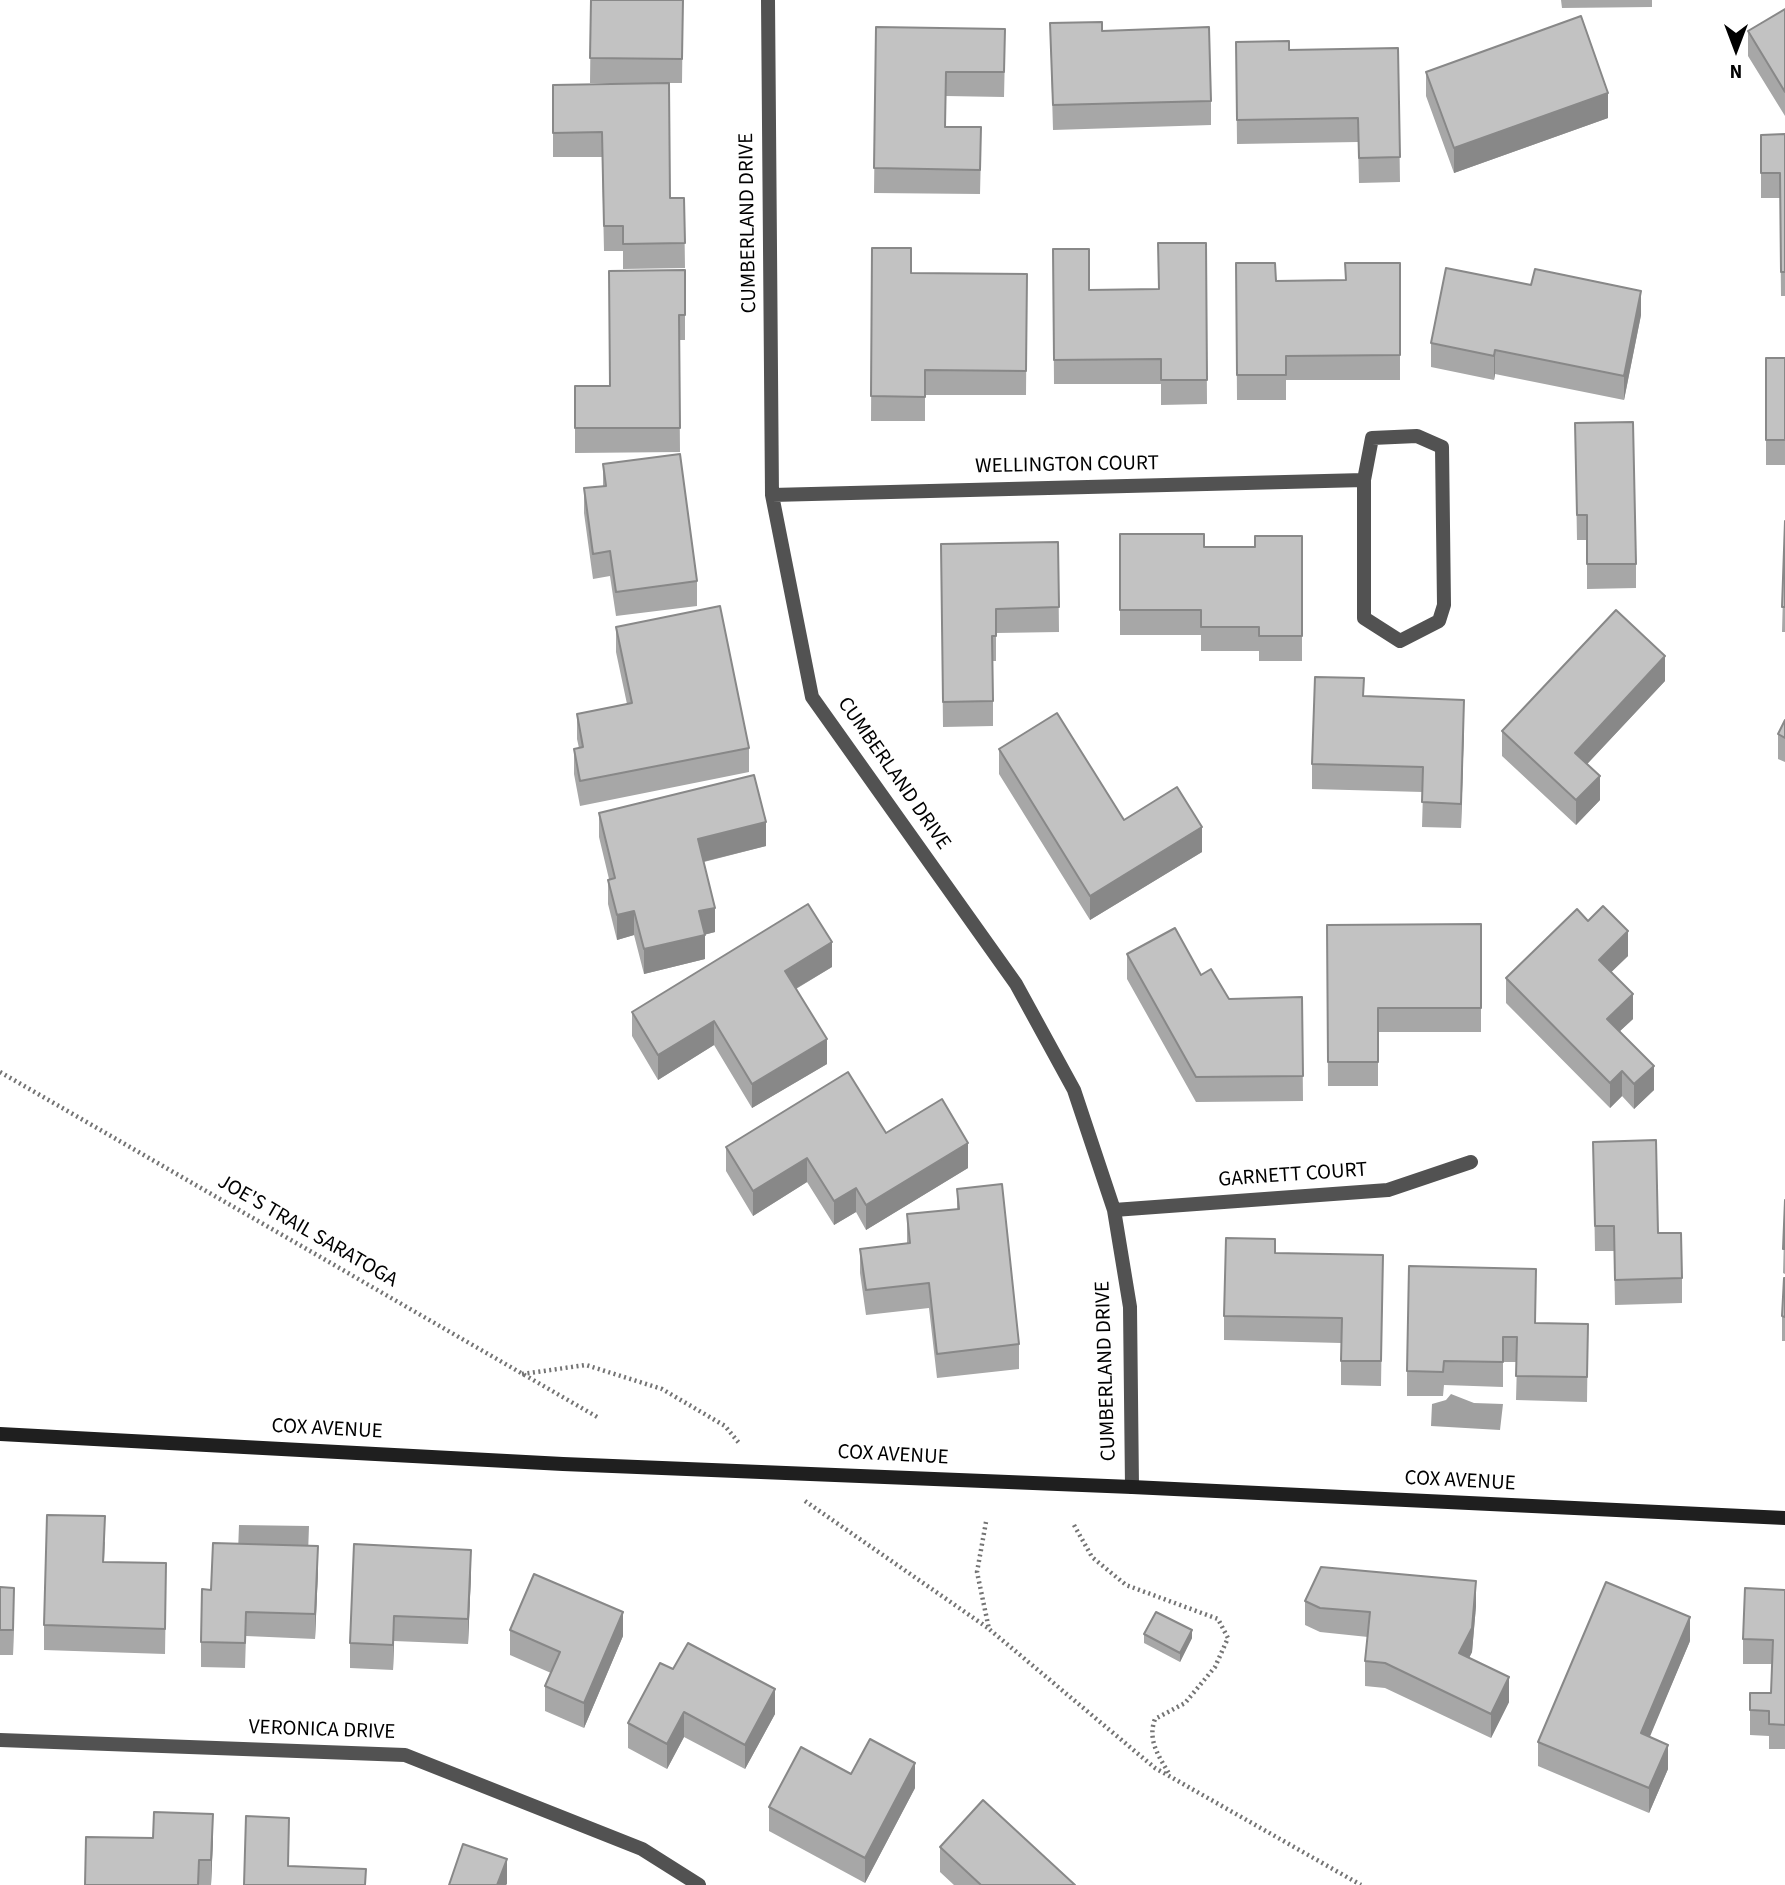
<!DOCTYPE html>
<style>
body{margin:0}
#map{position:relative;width:1785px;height:1885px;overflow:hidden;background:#fff;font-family:"Source Sans 3",sans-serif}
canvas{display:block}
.north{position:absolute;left:1701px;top:14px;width:70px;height:70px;-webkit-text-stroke:5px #fff;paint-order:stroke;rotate:180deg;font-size:19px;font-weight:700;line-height:28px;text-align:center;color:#000}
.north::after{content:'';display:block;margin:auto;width:24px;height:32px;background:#000;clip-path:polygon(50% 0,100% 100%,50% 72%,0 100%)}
</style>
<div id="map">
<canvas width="1785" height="1885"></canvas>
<div class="north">N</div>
</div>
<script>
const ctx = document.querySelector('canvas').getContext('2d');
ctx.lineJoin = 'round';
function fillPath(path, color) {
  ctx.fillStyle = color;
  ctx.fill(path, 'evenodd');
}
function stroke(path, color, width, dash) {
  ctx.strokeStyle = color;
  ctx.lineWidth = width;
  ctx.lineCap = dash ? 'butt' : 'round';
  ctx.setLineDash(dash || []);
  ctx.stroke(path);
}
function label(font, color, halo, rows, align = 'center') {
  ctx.font = font + ' "Source Sans 3",sans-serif';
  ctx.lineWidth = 5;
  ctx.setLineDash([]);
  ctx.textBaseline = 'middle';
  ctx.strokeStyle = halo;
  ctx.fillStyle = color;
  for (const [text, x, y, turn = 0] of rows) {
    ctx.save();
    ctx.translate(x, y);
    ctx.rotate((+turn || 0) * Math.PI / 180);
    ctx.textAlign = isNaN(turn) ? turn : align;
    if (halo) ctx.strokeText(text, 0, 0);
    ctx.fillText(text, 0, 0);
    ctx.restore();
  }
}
fillPath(new Path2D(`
 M1451,1394L1474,1403L1503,1404L1500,1430L1431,1426L1432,1404L1446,1400Z
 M239,1525L309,1526L308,1554L238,1552Z`), '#a0a0a0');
stroke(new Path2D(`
 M0,1072L599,1418
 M522,1374L586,1365L662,1389L725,1426L739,1443
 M805,1501L988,1628
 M986,1522L977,1572L989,1629L1155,1768L1361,1885
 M1074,1525L1092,1557L1126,1585L1218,1619L1228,1638L1215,1667L1185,1703L1155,1719C1147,1740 1159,1757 1170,1775`), '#747474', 4.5, [2, 3.5]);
stroke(new Path2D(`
 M768,0L772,495L812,697L1016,984L1074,1090L1114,1210L1130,1307L1132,1487
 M1417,436L1442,447L1444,605L1439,621L1400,641L1364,618V480L1372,438Z
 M772,495L1364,480
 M1114,1210L1388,1190L1471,1162
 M0,1740L405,1755L642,1849L699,1885`), '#525252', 14);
stroke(new Path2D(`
 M0,1434L563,1464L1132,1487L1785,1518`), '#1f1f1f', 14);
fillPath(new Path2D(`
 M591,0H683L682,83H669L670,198H684L685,268L623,269V251H604L602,157H553V85L648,83H590Z
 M1561,0H1652V7L1562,8Z
 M1785,9V116L1748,56V31Z
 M1050,23L1211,101V125L1053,130Z
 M876,27L1005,53L1004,97L946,96L945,127L981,152L980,194L874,193Z
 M1236,42L1289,50L1398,48L1400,182L1359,183L1358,142L1237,144Z
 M1426,72L1608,118L1454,173L1426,96Z
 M1785,134V296H1781L1780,198H1761V135Z
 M1206,243L1207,404L1161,405V384H1054L1053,249L1089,290L1159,289Z
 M872,248L911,273L1027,274L1026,395H925V421H871Z
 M1236,263L1276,281L1345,280L1400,263V380H1286V400H1237Z
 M685,270V340H679L680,452L575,453V386H610Z
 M1641,315L1624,400L1495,374L1494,380L1431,367V343Z
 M1766,358H1785V465H1766Z
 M1575,423L1636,564V588L1587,589V540H1577Z
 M603,464L697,581V606L616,616L610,576L593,579L584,513V488L603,486Z
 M1785,521V632H1782Z
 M1120,534L1204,547H1255L1302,536V661H1259V651H1201V635H1120Z
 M1058,542L1059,632L996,633V661H993V726L943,727L941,544Z
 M616,627L749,748V772L580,806L574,774V749L579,748L577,739V714L627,704L616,652Z
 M1665,681L1587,764L1600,800L1576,825L1502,756V731Z
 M1364,696L1464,724L1461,828L1422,827L1423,792L1312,789V764Z
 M1785,720V762L1778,759V734Z
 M999,749L1124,820L1202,852L1090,920L999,774Z
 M599,813L766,846L704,862L715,932L704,935L705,959L644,974L634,935L617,940L608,904V880L609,879L599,837Z
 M1588,921L1628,956L1611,972L1633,1019L1620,1031L1654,1090L1634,1109L1622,1096L1610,1108L1506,1003V978Z
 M1481,924V1032H1378V1086H1328L1327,925Z
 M1127,954L1201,975L1229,999L1302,997L1303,1101L1196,1102L1127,979Z
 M832,967L796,989L827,1064L752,1108L714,1045L658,1080L632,1036V1012Z
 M886,1133L968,1168L866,1230L856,1212L834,1225L807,1182L753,1216L726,1171V1147Z
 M1593,1142L1658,1233L1682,1278V1303L1615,1305L1614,1251H1595Z
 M957,1189L1019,1344V1369L937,1378L929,1308L866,1315L860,1273V1249L907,1243V1214L957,1209Z
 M1785,1200V1274L1783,1273Z
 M1383,1255L1381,1386L1341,1385V1343L1224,1340V1316Z
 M1785,1278V1341H1782V1316Z
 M1535,1323L1588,1324L1587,1402L1516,1400L1517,1362H1503V1387L1444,1385L1443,1396H1407V1371Z
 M105,1541L104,1562L166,1587L165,1654L44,1650V1625Z
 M354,1544L471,1574L468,1644L394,1641L393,1670L350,1668V1643Z
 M318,1571L315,1639L246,1636L245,1668L201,1667V1642L211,1590Z
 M0,1587L14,1612L13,1655H0Z
 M1785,1590V1749H1769V1736L1750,1735V1693H1771L1772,1664H1743V1639Z
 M1305,1601L1476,1606L1472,1652L1469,1658L1509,1702L1491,1738L1385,1688L1365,1686V1661L1368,1637L1320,1632L1305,1625Z
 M510,1630L623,1636L584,1728L545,1711V1686L551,1673L510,1655Z
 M1144,1634L1192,1638L1180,1662L1144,1643Z
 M1690,1641L1649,1737L1668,1769L1649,1813L1538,1766V1742Z
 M673,1669L775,1714L745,1769L684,1737L667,1769L628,1748V1723Z
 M915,1788L865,1883L769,1831V1807Z
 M153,1838L213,1839L211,1885H199Z
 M940,1847L1075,1885H954L940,1872Z`), '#a7a7a7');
fillPath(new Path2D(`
 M1608,93V118L1454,173V148Z
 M1641,291V315L1624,400V376Z
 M1495,350V374L1494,380V356Z
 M1665,656V681L1575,777V753Z
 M1464,700V724L1461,828V804Z
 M1600,776V800L1576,825V800Z
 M766,822V846L698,863V839Z
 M1202,827V852L1090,920V896Z
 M715,908V932L699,936V911Z
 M634,911V935L617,940V915Z
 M1628,931V956L1599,984V960Z
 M705,935V959L644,974V949Z
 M832,942V967L785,995V971Z
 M1633,994V1019L1607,1043V1019Z
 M714,1021V1045L658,1080V1055Z
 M827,1039V1064L752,1108V1084Z
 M1654,1066V1090L1634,1109V1084Z
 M1622,1071V1096L1610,1108V1083Z
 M968,1143V1168L866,1230V1205Z
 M807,1158V1182L753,1216V1191Z
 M856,1188V1212L834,1225V1201Z
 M318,1546V1571L315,1639V1614Z
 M471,1550V1574L468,1644V1619Z
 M1476,1581V1606L1472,1652L1459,1678V1653Z
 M14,1588V1612L13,1655V1630Z
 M623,1612V1636L584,1728V1703Z
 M394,1616V1641L393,1670V1645Z
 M1690,1617V1641L1641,1758V1733Z
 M1192,1630V1638L1180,1662V1653Z
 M1509,1677V1702L1491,1738V1714Z
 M775,1689V1714L745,1769V1745Z
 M684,1712V1737L667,1769V1744Z
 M1668,1745V1769L1649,1813V1788Z
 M915,1763V1788L865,1883V1858Z
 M213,1814V1839L211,1885V1860Z
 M507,1859V1884L506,1885H497Z`), '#888');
const building = new Path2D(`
 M591,0H683L682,59L590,58Z
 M1785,9V92L1748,31Z
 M1581,16L1608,93L1454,148L1426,72Z
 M1102,22V31L1209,27L1211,101L1053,105L1050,23Z
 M876,27L1005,29L1004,72H946L945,127H981L980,170L874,168Z
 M1289,41V50L1398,48L1400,157L1359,158L1358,118L1237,120L1236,42Z
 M669,83L670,198H684L685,243L623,244V226H604L602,132L553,133V85Z
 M1785,134V272H1781L1780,173H1761V135Z
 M1158,243H1206L1207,380H1161V359L1054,360L1053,249H1089V290L1159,289Z
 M872,248H911V273L1027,274L1026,371L925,370V397L871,396Z
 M1236,263H1275L1276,281L1346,280L1345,263H1400V355L1286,356V375H1237Z
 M1446,268L1531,285L1535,269L1641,291L1624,376L1495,350L1494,356L1431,343Z
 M685,270V315H679L680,428H575V386H610L609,271Z
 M1766,358H1785V440H1766Z
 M1633,422L1636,564H1587V515H1577L1575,423Z
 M680,454L697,581L616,592L610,551L593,554L584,488L606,486L603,464Z
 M1785,521V607H1782Z
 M1120,534H1204V547H1255V536H1302V636H1259V627H1201V610H1120Z
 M1058,542L1059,607L996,609V636H992L993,701L943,702L941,544Z
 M720,606L749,748L580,781L574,749L583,747L577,714L632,703L616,627Z
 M1616,610L1665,656L1575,753L1600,776L1576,800L1502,731Z
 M1315,677L1364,678L1363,696L1464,700L1461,804L1422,802L1423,767L1312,764Z
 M1057,713L1124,820L1177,787L1202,827L1090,896L999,749Z
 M1785,720V738L1778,734Z
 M754,775L766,822L698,839L715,908L699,911L705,935L644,949L634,911L617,915L608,880L615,878L599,813Z
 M808,904L832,942L785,971L827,1039L752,1084L714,1021L658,1055L632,1012Z
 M1603,906L1628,931L1599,960L1633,994L1607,1019L1654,1066L1634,1084L1622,1071L1610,1083L1506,978L1577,909L1588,921Z
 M1481,924V1008H1378V1062H1328L1327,925Z
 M1175,928L1201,975L1211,969L1229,999L1302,997L1303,1076L1196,1077L1127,954Z
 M848,1072L886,1133L942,1099L968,1143L866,1205L856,1188L834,1201L807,1158L753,1191L726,1147Z
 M1656,1140L1658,1233H1681L1682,1278L1615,1280L1614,1226H1595L1593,1142Z
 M1002,1184L1019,1344L937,1354L929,1283L866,1290L860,1249L910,1243L907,1214L959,1209L957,1189Z
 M1785,1200V1249H1783Z
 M1226,1238L1275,1239V1253L1383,1255L1381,1361H1341L1342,1318L1224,1316Z
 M1409,1266L1536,1269L1535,1323L1588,1324L1587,1377L1516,1376L1517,1337H1503V1362L1444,1361L1443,1372L1407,1371Z
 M1784,1278H1785V1317L1782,1316Z
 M47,1515L105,1516L103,1562L166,1563L165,1629L44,1625Z
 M213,1543L318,1546L315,1614L246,1612L245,1643L201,1642L202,1589L211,1590Z
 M354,1544L471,1550L468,1619L394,1616L393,1645L350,1643Z
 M1321,1567L1476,1581L1472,1628L1459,1653L1509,1677L1491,1714L1385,1663L1365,1661L1370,1612L1320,1608L1305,1601Z
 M534,1574L623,1612L584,1703L545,1686L560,1652L510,1630Z
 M1606,1582L1690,1617L1641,1733L1668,1745L1649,1788L1538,1742Z
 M0,1587L14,1588L13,1630H0Z
 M1745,1588L1785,1590V1725L1769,1724V1711L1750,1710V1693H1771L1773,1640L1743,1639Z
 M1156,1612L1192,1630L1180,1653L1144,1634Z
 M688,1643L775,1689L745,1745L684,1712L667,1744L628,1723L660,1663L673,1669Z
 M870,1739L915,1763L865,1858L769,1807L801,1747L851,1774Z
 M983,1800L1075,1885H981L940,1847Z
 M154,1812L213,1814L211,1860H199L198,1885H85L86,1837L153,1838Z
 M246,1816L289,1818L288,1866L366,1869L365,1885H244Z
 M463,1844L507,1859L497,1885H449Z`);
fillPath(building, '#c2c2c2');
stroke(building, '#888', 2);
label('21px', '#000', '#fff', [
 ["CUMBERLAND DRIVE",749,223,-91],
 ["WELLINGTON COURT",1067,466,-1],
 ["CUMBERLAND DRIVE",893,774,55],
 ["GARNETT COURT",1293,1176,-4],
 ["JOE'S TRAIL SARATOGA",307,1232,30],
 ["CUMBERLAND DRIVE",1107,1371,-92],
 ["COX AVENUE",327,1430,3],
 ["COX AVENUE",893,1456,3],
 ["COX AVENUE",1460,1482,3],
 ["VERONICA DRIVE",322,1731,2]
]);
</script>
